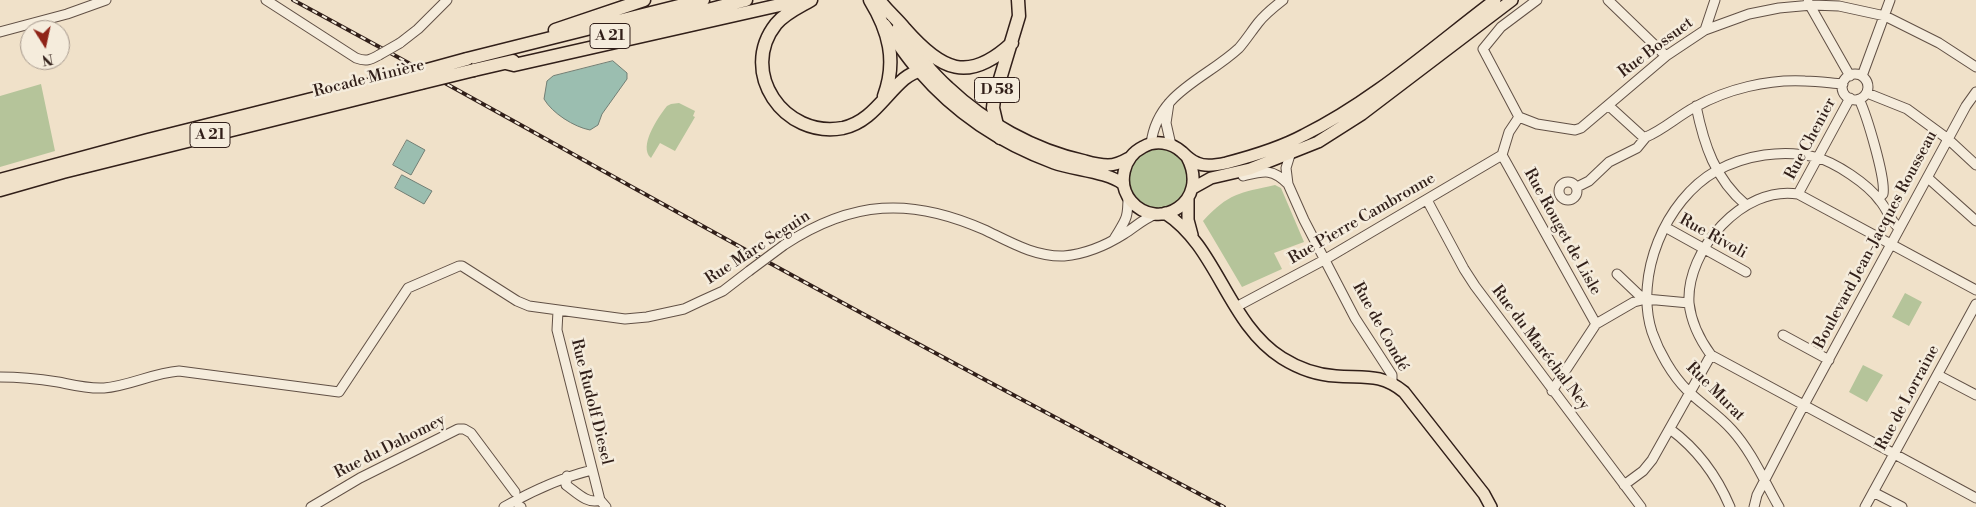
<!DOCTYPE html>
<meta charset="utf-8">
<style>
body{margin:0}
#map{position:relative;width:1976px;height:507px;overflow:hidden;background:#f0e1c9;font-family:"Libre Bodoni",serif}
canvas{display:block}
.north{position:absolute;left:20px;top:20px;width:50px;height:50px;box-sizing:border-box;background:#f5ecdc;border:1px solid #a79a8e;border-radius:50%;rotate:170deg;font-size:14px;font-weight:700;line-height:20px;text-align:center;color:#311f19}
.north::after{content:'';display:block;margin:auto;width:18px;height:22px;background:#8f2418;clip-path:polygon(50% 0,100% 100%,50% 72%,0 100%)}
</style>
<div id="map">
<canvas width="1976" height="507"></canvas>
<div class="north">N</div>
</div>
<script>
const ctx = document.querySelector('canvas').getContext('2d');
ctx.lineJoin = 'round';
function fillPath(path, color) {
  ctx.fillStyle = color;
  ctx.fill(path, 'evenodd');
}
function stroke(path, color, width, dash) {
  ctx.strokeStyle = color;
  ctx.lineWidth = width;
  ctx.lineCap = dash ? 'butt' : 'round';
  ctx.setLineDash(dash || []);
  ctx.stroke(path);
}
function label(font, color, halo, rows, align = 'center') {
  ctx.font = font + ' "Libre Bodoni",serif';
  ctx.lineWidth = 5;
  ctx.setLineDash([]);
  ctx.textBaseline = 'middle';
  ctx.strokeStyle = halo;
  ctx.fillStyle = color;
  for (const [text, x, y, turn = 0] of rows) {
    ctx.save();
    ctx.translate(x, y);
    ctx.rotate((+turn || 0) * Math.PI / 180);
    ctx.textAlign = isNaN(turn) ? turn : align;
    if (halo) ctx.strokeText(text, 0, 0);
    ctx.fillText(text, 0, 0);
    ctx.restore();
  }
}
fillPath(new Path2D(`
 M41,84L55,151L0,167V96Z
 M679,103L695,111L693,116L695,117L675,151L660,143L651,158C638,147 658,117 667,106L671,104Z
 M1128 178a30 30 0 1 1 60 0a30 30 0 1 1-60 0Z
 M1275,185L1281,188L1304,242L1274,253L1282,269L1242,287L1203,221C1229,193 1239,193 1275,185Z
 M1905,293L1922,302L1909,326L1892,317Z
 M1863,365L1883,375L1867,402L1849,392Z`), '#b5c49a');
const water = new Path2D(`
 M613,61L627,73V79L602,114L598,125L590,130C574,127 552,113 544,99L547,81L553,76Z
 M407,140L425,150L411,175L393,165Z
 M402,175L432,191L424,204L395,188Z`);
fillPath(water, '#9bbeb0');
stroke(water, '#717e74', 1);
const minor = new Path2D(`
 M266,0L356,58C366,62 370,60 379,55
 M1537,0L1501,27L1483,49L1519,117L1537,124L1575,130L1581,128L1666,56L1705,30L1749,14L1779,8L1812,5L1839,6L1885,16L1939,43L1976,67
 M1608,0L1666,56
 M1808,2L1850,76
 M1705,30L1715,0
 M0,32L67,14L106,0
 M400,43L418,29L447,0
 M1842 87a13 13 0 1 1 26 0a13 13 0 1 1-26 0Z
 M1862,76L1890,0
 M1867,93L1907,109L1948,139L1976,165
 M1859,99C1867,116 1886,179 1883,194L1879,198
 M1169,103L1166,123L1171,145
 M1608,105L1642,136L1646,137C1663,130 1678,116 1695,107C1727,89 1768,79 1805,81C1818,81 1830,83 1843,84
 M1696,106C1704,145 1715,179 1746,205
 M1151,144C1157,92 1206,79 1239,48C1246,40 1251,32 1258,23C1265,14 1274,7 1283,0
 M1290,155L1286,168L1288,184L1304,220L1355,318L1392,375V383
 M1502,155L1596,324
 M1502,155L1509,132L1519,117
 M1243,176C1264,171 1272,168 1288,184
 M1928,178L1976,221
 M1559 191a9 9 0 1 1 18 0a9 9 0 1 1-18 0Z
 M1577,187L1589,181L1609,162L1637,148L1646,137
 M1798,194L1850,98
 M1427,200L1464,269L1475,286L1641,507
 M1665,227L1746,272
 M1114,239C1126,219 1128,220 1128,196
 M784,245C852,200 911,197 985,230C1010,242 1035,257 1064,256C1086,254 1105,246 1124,234C1135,227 1143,219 1156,214
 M1617,274L1639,295L1646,299
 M1976,290L1798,194C1743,185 1686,250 1689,303C1691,321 1700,340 1711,355L1976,498
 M1236,307L1324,260L1502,155
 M558,311L557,330L600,500
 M1783,335L1829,360
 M1938,375L1976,395
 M0,377C19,377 39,379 58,382C73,385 88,389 104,388C129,386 153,373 179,371L339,392L408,288L459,266H462L517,301L529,306L625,319L647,317L684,309L701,301L723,291L749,271
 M1552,391L1596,324L1634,302L1646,299L1689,303
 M1670,429C1697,449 1717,476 1730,507
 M567,476L566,485C576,492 588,505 600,500L606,507
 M1624,485L1643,471L1652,460L1711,355
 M1873,492L1902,507
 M519,506L521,507
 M311,507L360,478L458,429H464L471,433L515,492
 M504,507C532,491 560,478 592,470
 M1754,507L1757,495L1799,414L1966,106L1976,92
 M1779,507C1764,481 1752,452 1732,430C1718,414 1701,404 1687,390C1672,375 1659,352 1652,332C1634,276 1665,200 1716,171C1745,155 1783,149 1815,157C1835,162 1868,184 1880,201C1887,209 1891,222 1899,228
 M1865,507L1976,304`);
const major = new Path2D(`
 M885,25C896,41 906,57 919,71C955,113 1002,144 1054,163C1074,170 1108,172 1123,184
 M898,28C913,49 929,70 948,87C985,122 1034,150 1085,161C1092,163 1100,165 1108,165C1115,165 1122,162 1129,158
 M1187,157C1211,202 1158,233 1131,201C1117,184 1123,157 1143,147C1155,140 1171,142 1182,152C1186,156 1191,161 1197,163C1205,167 1217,165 1226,163C1253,156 1280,148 1304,135C1373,101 1434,46 1495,0
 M1193,188L1211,178L1250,169L1318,142L1362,114L1512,0
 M1188,199V220L1192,235
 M1165,213C1218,247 1227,323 1282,358C1298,368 1317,375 1336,376C1364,378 1381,373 1404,392L1484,494L1491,507`);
const highway = new Path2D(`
 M811,0C799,7 785,13 776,24C738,72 784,139 843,128C871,122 884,96 904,79C911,73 920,70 928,67
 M870,0C889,31 897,61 884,96
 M879,0C887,11 896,18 905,29C941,70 968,84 1012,43
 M555,30L644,0
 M612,35L746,0
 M467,59L703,0
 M506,63L514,65L802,0
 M474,70L513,61
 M1000,138L993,108L994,99L1019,16L1018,0
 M0,180L148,140L416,73
 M0,190L63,172L421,83`);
stroke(minor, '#615045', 11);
stroke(major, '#311f19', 14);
stroke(highway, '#311f19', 15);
stroke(minor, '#f5ecdc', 9);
stroke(major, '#f0e1c9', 11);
stroke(highway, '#f0e1c9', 12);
const rail = new Path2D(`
 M293,0C410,63 526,128 643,193C835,300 1029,404 1224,507`);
stroke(rail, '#311f19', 4);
stroke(rail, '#f5ecdc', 2, [5.5]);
const minorBridge = new Path2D(`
 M379,55L400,43
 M749,271L784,245`);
const highwayBridge = new Path2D(`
 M416,73L467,59
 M421,83L474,70`);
stroke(minorBridge, '#615045', 11, []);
stroke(highwayBridge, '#311f19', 15, []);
stroke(minorBridge, '#f5ecdc', 9);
stroke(highwayBridge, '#f0e1c9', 12);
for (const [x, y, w] of [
 [610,36,40],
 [997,90,45],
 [210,135,40]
]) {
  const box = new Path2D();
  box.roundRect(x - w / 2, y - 12.5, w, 25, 4);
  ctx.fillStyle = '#f5ecdc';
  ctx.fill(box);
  stroke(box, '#311f19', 1);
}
label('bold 15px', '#311f19', null, [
 ["A 21",610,36],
 ["D 58",997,90],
 ["A 21",210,135]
]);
label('16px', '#311f19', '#f5ecdc', [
 ["Rue Bossuet",1656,48,-37],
 ["Rocade Minière",369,79,-14],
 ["Rue Chenier",1811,139,-62],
 ["Rue Pierre Cambronne",1362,219,-30],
 ["Rue Rouget de Lisle",1562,232,61],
 ["Rue Rivoli",1713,237,29],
 ["Boulevard Jean-Jacques Rousseau",1876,240,-62],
 ["Rue Marc Seguin",758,248,-33],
 ["Rue de Condé",1380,327,61],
 ["Rue du Maréchal Ney",1540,348,53],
 ["Rue Murat",1715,392,45],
 ["Rue de Lorraine",1908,398,-62],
 ["Rue Rudolf Diesel",591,402,76],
 ["Rue du Dahomey",390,447,-27]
]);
</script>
